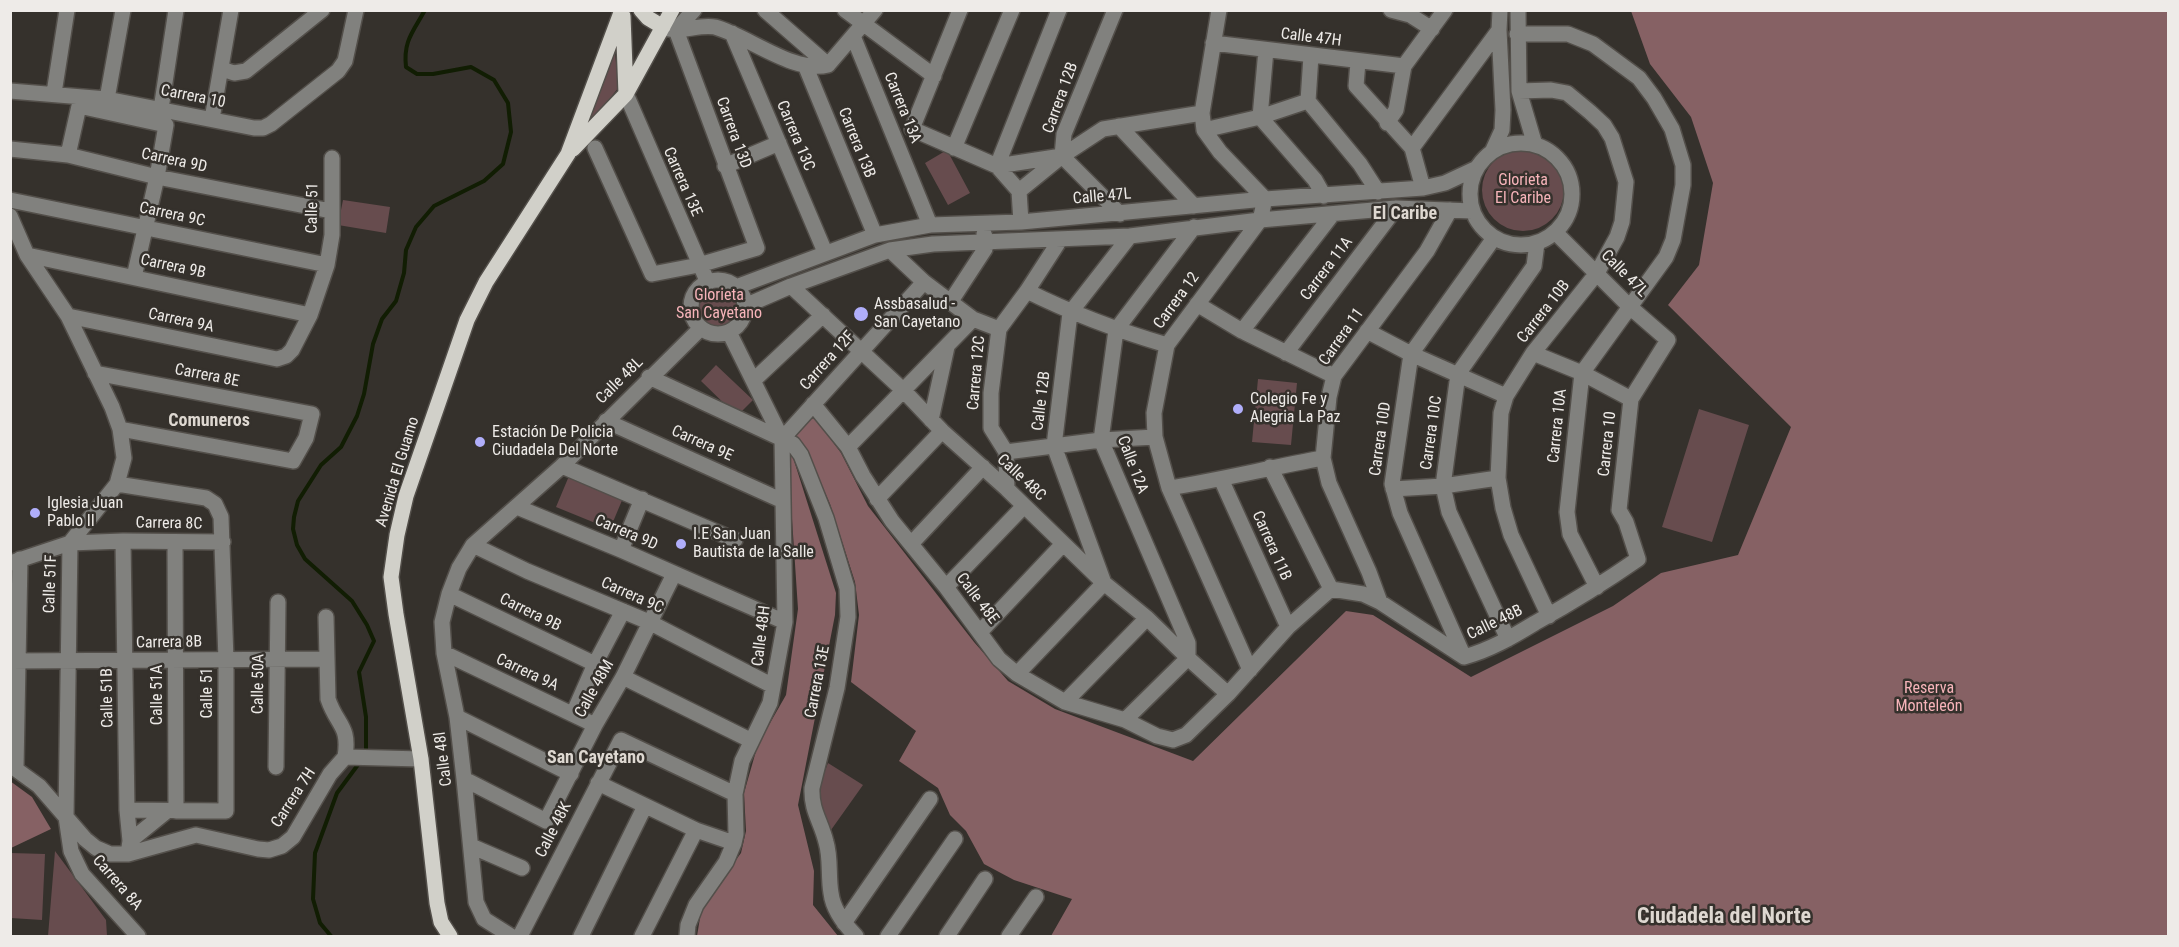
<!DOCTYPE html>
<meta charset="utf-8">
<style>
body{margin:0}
#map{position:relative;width:2179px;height:947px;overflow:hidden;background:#35312c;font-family:"Roboto Condensed",sans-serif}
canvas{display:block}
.frame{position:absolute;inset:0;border:12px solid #eeebe8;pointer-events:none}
</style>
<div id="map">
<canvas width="2179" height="947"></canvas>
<div class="frame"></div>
</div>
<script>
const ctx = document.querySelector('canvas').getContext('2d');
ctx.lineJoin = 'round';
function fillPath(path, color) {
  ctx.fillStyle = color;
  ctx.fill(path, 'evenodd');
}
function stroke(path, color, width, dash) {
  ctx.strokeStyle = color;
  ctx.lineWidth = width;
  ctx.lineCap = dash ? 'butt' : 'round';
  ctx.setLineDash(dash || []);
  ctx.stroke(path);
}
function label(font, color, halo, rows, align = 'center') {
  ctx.font = font + ' "Roboto Condensed",sans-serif';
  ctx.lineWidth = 5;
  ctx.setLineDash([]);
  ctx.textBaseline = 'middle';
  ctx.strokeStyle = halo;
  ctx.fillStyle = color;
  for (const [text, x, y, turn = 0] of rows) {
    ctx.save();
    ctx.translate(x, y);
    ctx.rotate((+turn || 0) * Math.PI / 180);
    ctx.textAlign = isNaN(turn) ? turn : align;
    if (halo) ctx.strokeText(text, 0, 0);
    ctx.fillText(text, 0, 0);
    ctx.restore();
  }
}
fillPath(new Path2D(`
 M614,46L619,87L587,127L566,157Z
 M1482 190a41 41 0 1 1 82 0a41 41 0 1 1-82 0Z
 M947,150L970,193L948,205L925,163Z
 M343,200L390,207L386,233L338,225Z
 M697 305a22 22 0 1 1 44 0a22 22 0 1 1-44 0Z
 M716,365L753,400L737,416L701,381Z
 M1258,379L1297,383L1291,445L1252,442Z
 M1699,409L1749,425L1712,542L1662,527Z
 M569,476L623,498L610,529L556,507Z
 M828,763L863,785L831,830C819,802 816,792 828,763Z
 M55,851L106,920L107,936H48Z
 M11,853L45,854L42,920L11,918Z`), '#674c4e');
fillPath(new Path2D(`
 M1631,11H2168V936H1051L1072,899L1014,880L984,864L966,831L950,815L938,788L899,761L916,731L851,682L859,615L855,582L830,504L807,452L795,435L813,415L841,453L868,506L974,642L1008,681L1055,709L1193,761L1346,611L1373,615L1471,677L1613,606L1661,573L1738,555L1791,427L1668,305L1699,265L1713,183L1691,117L1650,64Z
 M791,451L836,593L835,615L798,805L814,871L813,905L838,936H697L702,906L741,853L746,831L744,793L758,744L786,695L798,609L790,489Z
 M10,781L32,797L51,829L11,848Z`), '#866164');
stroke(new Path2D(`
 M366,753V717L359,672L374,641L367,625L352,601L305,559L297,545L293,529L294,517L298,501L321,465L341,447L357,416L364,394L373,344L382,319L396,301L404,273L406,250L416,227L434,206L484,181L503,164L511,132L508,103L494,80L471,67L433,74H417L406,67C403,41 413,32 425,10
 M331,936L320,923L313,899L315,853L337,793L360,762`), '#111d03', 4);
const minor = new Path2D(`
 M765,10L828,65
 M845,10L934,76
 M960,10L912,129L997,166L1062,156L1103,129L1202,113
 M1219,10L1202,113L1204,130L1220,152L1265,199L1260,220L1167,345L1154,413L1155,437L1169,488L1250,670
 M1391,10L1410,15L1432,29
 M1518,10L1519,91L1535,145
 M668,29C684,32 700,24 715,27C748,36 794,74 828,65L875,10
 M676,30L694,10
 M732,33L825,252
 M1517,34H1568L1593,44L1639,78L1654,98L1672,129L1683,165V185L1673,240L1666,257L1582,373L1567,512L1570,534L1597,587
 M853,36L930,225
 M1213,43L1404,66
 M1358,62L1356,86L1412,148L1423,188
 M805,65L875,235
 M222,69L234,73L246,71L322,10
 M10,91L107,99L254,128H263L271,124L338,71L345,61L356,10
 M1519,91L1551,90L1567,93L1590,112L1604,125L1612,138L1626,182L1622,222L1617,237L1597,273L1533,353L1506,396L1501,413L1498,478L1503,508L1511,535L1549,616
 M54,93L67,10
 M626,94L708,283
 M107,99L123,10
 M1308,101L1360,164L1378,192
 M1308,101L1311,56
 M161,109L176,10
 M1260,117L1315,180L1324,196
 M1260,117L1266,50
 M212,119L231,10
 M1387,123L1396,110L1404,66L1445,10
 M1119,126L1194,206
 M1204,130L1260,117L1308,101
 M1470 194a51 51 0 1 1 102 0a51 51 0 1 1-102 0Z
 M595,148L652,274L699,265L757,248L676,30
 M954,148L1012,10
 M1412,148L1499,30
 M10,149L68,155L157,177L331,211
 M1492,152L1502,130L1503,110L1499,30L1500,10
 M68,155L79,106L166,125L157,177L134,277
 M1062,156L1064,134L1115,10
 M1062,156L1120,214
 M725,166L779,143
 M1019,191L1062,156
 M10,200L327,265
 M10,216L27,255L68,316L112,407L120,429L124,458L117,484L70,543L66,817L71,851L82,874L138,936
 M1021,222L1019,191L997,166L1059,10
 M890,250L924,282L973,319L999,329
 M27,255L310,315
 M691 307a27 27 0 1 1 54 0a27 27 0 1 1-54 0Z
 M791,286L904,391L942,431L1007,489L1104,583L1147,618L1188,658L1228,694
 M736,287L875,235L930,225L1021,222L1265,199L1423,188L1445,183L1477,168
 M1027,291C1075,315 1116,330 1167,345
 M951,301L985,249L987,242L984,234
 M1197,304L1242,331L1334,376
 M745,306L791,286L890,250L933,244L1130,236L1260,220L1396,208L1472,211
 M68,316L277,359L286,356L292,350L310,315L327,265L332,235V158
 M1242,331L1332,215
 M1367,331L1411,354L1506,396
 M1286,353L1396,208
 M1533,353L1582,373L1631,399
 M95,373L312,414L306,438L293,461L120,429
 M649,377L793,444L801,455L826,518L847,588L848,617L837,688L812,788C811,811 821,821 826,842C831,858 828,876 831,893C833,910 844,924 856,936
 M754,380L823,315
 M813,404L848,447L863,476L892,521L946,587L999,659L1017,674L1065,702L1125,720L1157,736L1173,740L1186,735L1228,694L1288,627L1331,589
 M931,420L947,347
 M606,421L783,501
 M782,439L924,282
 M848,447L973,319
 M1006,452L1101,440L1155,437
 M562,466L735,540
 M1270,467L1331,589
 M1221,479L1288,627
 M117,484L206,498L215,504L221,517L226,660V811L127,810
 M1169,488C1221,480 1272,467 1323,458
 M1007,489L1006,452L991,428V393L999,329L1027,291L1060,240
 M1393,489L1443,486L1498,478
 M877,499L942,431
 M517,507L621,550L785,622
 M123,541L127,810L130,841L128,854
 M175,543L176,811
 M911,544L983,467
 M473,545L527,571L649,622L773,686
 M621,550L642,499
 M10,563L70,543L123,541L223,542
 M946,587L1024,506
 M1331,589L1363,594L1380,602L1464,657C1490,650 1512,637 1535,623C1571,603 1605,582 1638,559L1626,522L1619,510L1631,399L1668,340L1630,307L1555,232
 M449,594L595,664
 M1380,602L1369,572L1329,483L1323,458L1329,397L1334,376L1427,251L1450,210
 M326,617L328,699C337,726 350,725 345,757
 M980,632L1063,544
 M1508,639L1449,512L1443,486L1458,374L1534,266L1537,243
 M444,653L595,725
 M1464,657L1400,513L1392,484L1411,354L1494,238
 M10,661L327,659
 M1017,674L1104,583L1054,446L1070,313L1130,236
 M623,677L750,740
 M1065,702L1147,618
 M573,714L595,664L623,611
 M457,717L571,774
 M1125,720L1188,658V643L1101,440L1116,330L1194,227
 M345,757L421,759
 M10,765L39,786L85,839L96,848L110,854H128L196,835L258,849L269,850L282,846L293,837L330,774L345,757
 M276,767L278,602
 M16,768L20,559
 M464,779L546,821L595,725L623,677L674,574
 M598,783L696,830L734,843
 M130,841L167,811
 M471,846L522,868
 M844,923L930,799
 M511,936L484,919L476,902L464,779L457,717L444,653L442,622L449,594L459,568L473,545L562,466L701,328
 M520,936L621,740L735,794
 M581,936L645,806
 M642,936L696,830
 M687,936L688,925L696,905L726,862L734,843L736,834L735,794L742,761L770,703L785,622L782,439L729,332
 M888,936L955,839
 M947,936L985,879
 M1009,936L1036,897`);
const major = new Path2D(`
 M641,10L648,18L663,27
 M623,16L626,94
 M573,149L626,94L672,10
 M450,936L441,922L437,903L421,759L396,614L391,577L397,535L406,496L467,320L486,282L568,154L622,10`);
stroke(minor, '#534f4a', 18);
stroke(major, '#534f4a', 18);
stroke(minor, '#81817e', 15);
stroke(major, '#d1d0c9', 15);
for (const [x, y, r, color] of [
 [861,314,8,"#b0aefa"],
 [1238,409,6,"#b0aefa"],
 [480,442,6,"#b0aefa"],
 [35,513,6,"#b0aefa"],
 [681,544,6,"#b0aefa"]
]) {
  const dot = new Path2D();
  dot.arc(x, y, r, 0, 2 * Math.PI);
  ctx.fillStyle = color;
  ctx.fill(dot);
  stroke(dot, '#35312c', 2);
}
label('16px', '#eeebe8', '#35312c', [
 ["Calle 47H",1311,38,7],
 ["Carrera 10",193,97,11],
 ["Carrera 12B",1061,98,-70],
 ["Carrera 13A",902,108,68],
 ["Carrera 13D",733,133,70],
 ["Carrera 13C",795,136,67],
 ["Carrera 13B",856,143,68],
 ["Carrera 9D",174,161,12],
 ["Carrera 13E",682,182,66],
 ["Calle 47L",1102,197,-5],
 ["Calle 51",313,208,-89],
 ["Carrera 9C",172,215,12],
 ["Carrera 9B",173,267,12],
 ["Carrera 11A",1327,269,-53],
 ["Calle 47L",1624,274,45],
 ["Carrera 12",1177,301,-54],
 ["Carrera 10B",1544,312,-52],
 ["Carrera 9A",181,321,12],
 ["Carrera 11",1342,337,-55],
 ["Carrera 12F",828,361,-48],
 ["Carrera 12C",977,373,-85],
 ["Carrera 8E",207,376,11],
 ["Calle 48L",620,381,-45],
 ["Calle 12B",1042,401,-83],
 ["Carrera 10A",1558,426,-84],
 ["Carrera 10C",1432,433,-82],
 ["Carrera 10D",1381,439,-82],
 ["Carrera 9E",702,444,24],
 ["Carrera 10",1608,444,-84],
 ["Calle 12A",1132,465,69],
 ["Avenida El Guamo",398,472,-73],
 ["Calle 48C",1021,478,43],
 ["Carrera 8C",169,524,1],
 ["Carrera 9D",626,533,23],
 ["Carrera 11B",1271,546,66],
 ["Calle 51F",51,584,-88],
 ["Carrera 9C",632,596,24],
 ["Calle 48E",977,599,53],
 ["Carrera 9B",530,613,26],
 ["Calle 48B",1495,623,-26],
 ["Calle 48H",762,636,-83],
 ["Carrera 8B",169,643,-1],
 ["Carrera 9A",527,673,25],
 ["Carrera 13E",818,682,-79],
 ["Calle 50A",259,684,-89],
 ["Calle 48M",595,689,-61],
 ["Calle 51",208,693,-90],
 ["Calle 51A",158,695,-90],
 ["Calle 51B",108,698,-91],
 ["Calle 48l",444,759,-97],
 ["Carrera 7H",294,798,-57],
 ["Calle 48K",554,830,-63],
 ["Carrera 8A",117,883,49]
]);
label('16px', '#f7b4ba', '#35312c', [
 ["Glorieta",1523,181],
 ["El Caribe",1523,199],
 ["Glorieta",719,296],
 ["San Cayetano",719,314],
 ["Reserva",1929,689],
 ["Monteleón",1929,707]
]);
label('16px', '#eeebe8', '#35312c', [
 ["Assbasalud -",874,305],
 ["San Cayetano",874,323],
 ["Colegio Fe y",1250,400],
 ["Alegria La Paz",1250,418],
 ["Estación De Policia",492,433],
 ["Ciudadela Del Norte",492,451],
 ["Iglesia Juan",47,504],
 ["Pablo II",47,522],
 ["I.E San Juan",693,535],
 ["Bautista de la Salle",693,553]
], 'left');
label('bold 18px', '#ded8d1', '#35312c', [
 ["El Caribe",1405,214],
 ["Comuneros",209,421],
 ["San Cayetano",596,758]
]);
label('bold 22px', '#ded8d1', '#35312c', [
 ["Ciudadela del Norte",1724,917]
]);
</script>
